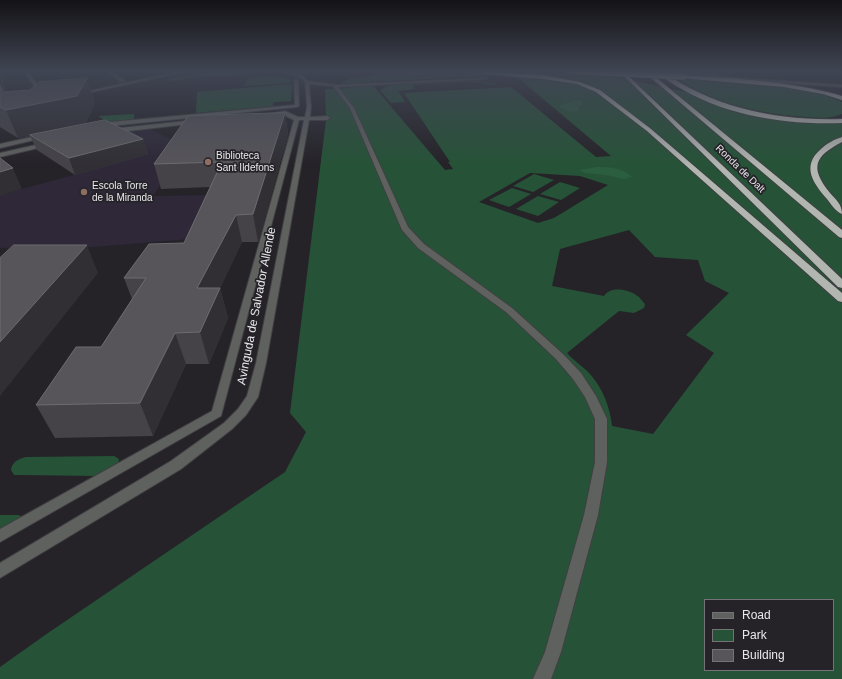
<!DOCTYPE html>
<style>
body{margin:0}
#map{position:relative;width:842px;height:679px;overflow:hidden;background:#252328;font-family:Arial,sans-serif}
canvas{display:block}
.legend{position:absolute;left:704px;top:599px;width:130px;height:72px;box-sizing:border-box;background:#252328;border:1px solid #737276;margin:0;padding:5px 7px;list-style:none;font-size:12px;color:#e9e8eb}
.legend li{display:flex;align-items:center;gap:8px;height:20px}
.legend b{width:20px;border:1px solid #737276}
</style>
<div id="map">
<canvas width="842" height="679"></canvas>
<ul class="legend">
<li><b style="height:5px;background:#5f615f"></b>Road</li>
<li><b style="height:11px;background:#265337"></b>Park</li>
<li><b style="height:11px;background:#57555a"></b>Building</li>
</ul>
</div>
<script>
const ctx = document.querySelector('canvas').getContext('2d');
ctx.lineJoin = 'round';
function fillPath(path, color) {
  ctx.fillStyle = color;
  ctx.fill(path, 'evenodd');
}
function stroke(path, color, width, dash) {
  ctx.strokeStyle = color;
  ctx.lineWidth = width;
  ctx.lineCap = dash ? 'butt' : 'round';
  ctx.setLineDash(dash || []);
  ctx.stroke(path);
}
function label(font, color, halo, rows, align = 'center') {
  ctx.font = font + ' Arial,sans-serif';
  ctx.lineWidth = 3.5;
  ctx.setLineDash([]);
  ctx.textBaseline = 'middle';
  ctx.strokeStyle = halo;
  ctx.fillStyle = color;
  for (const [text, x, y, turn = 0] of rows) {
    ctx.save();
    ctx.translate(x, y);
    ctx.rotate((+turn || 0) * Math.PI / 180);
    ctx.textAlign = isNaN(turn) ? turn : align;
    if (halo) ctx.strokeText(text, 0, 0);
    ctx.fillText(text, 0, 0);
    ctx.restore();
  }
}
fillPath(new Path2D(`
 M150,129L179,143H188L153,196L210,195L190,239L56,250L59,246L0,248V195L106,166L119,132Z`), '#2e2838');
fillPath(new Path2D(`
 M373,71H499L611,76L686,92L704,101L727,108L796,121L842,123V679H0V667L48,633L285,472L306,432L290,413L326,120L325,89L350,88L351,84L340,83L349,79L375,75ZM491,76L517,77L611,156L596,157L511,87L404,93L450,162H448L453,169L445,170L370,82ZM530,173L580,176L608,185L554,218L538,223L479,202ZM629,230L655,257L698,260L705,281L729,293L686,335L714,353L653,434L612,426C610,407 603,389 590,374C584,367 574,361 567,353L619,311L634,313L644,308L645,304C642,301 640,297 636,295C628,289 610,286 604,296L552,286L560,249ZM705,600H833V670H705Z
 M226,72H242L236,76H213L169,81V78L193,74Z
 M271,76L290,79L291,83L244,86L247,79Z
 M678,79L744,83L797,89L823,95L842,102V114C831,119 817,118 806,117C762,114 714,104 678,79Z
 M476,81L498,84C490,86 482,82 473,82C453,82 433,84 413,85L415,89L398,91L405,102L391,103L380,90L388,86L395,85Z
 M292,84L291,101L274,102L273,106L196,113L197,92Z
 M134,114V119L108,122L98,116Z
 M534,174L554,180L533,192L513,186Z
 M560,182L580,188L561,200L540,194Z
 M512,188L531,194L509,207L489,200Z
 M538,196L559,202L538,216L516,209Z
 M114,456L119,459L118,464L99,476L18,475H14L11,470C12,462 18,459 26,457Z
 M0,515H19L24,519L0,533Z`), '#265337');
fillPath(new Path2D(`
 M575,100L582,101L583,104L577,108L580,109C573,114 565,111 559,106Z
 M597,167C609,167 624,168 632,177L624,179L605,175L585,173L579,170Z`), '#2b5e3f');
const minor = new Path2D(`
 M24,71H28L45,96H41Z
 M107,71H111L125,81L121,82Z
 M188,71H199L175,74L78,95L76,94L175,72Z
 M280,71L293,73L294,71H316L314,72L293,73L303,76L308,81L336,85L485,78L487,79L338,87L354,108L408,227L424,244L512,308L564,355L581,373L596,396L607,419V462L598,515L561,652L551,679H533L545,652L584,515L595,462V419L585,397L573,379L556,359L506,312L418,248L402,230L350,108L333,86L309,84L311,107L310,117L327,116L330,118L327,120H309L266,363L258,397L246,415L232,429L181,469L0,578V563L171,461L224,423L238,409L247,396L256,363L304,120H299L221,416L0,542V529L212,411L294,120L284,115L266,117L263,115L285,111L298,117H305L307,107L305,82L301,78Z
 M682,72L716,74L718,75L716,76L842,85V87L710,78L708,77L709,76L681,74Z
 M296,79L298,80L299,106L297,107L100,127L97,125L100,123L295,105L294,80Z
 M195,120L197,121V123L111,133L108,131L111,129Z
 M45,134L48,136L47,137L0,148V144Z
 M49,142L52,144L51,145L0,157V153Z`);
const highway = new Path2D(`
 M459,71L543,75L580,82L600,90L651,129L842,293V302L838,301L647,131L596,92L577,84L543,79L461,72Z
 M619,71H623L842,279V288L838,287Z
 M643,71H648L842,230V238L839,237Z
 M656,71H661C715,108 776,121 842,119V123C785,125 724,116 675,85C669,81 660,76 656,71Z
 M683,75C737,79 790,81 842,96V100L823,94L784,87L681,78V76Z
 M842,137V142C815,156 809,167 830,193C836,200 842,204 842,214C836,212 831,204 827,199C813,183 801,166 821,149C826,144 835,139 842,137Z`);
stroke(minor, '#403f43', 2);
stroke(highway, '#403f43', 2);
fillPath(minor, '#5f615f');
fillPath(highway, '#b2b6b1');
const minorBridge = new Path2D(`
 M618,71L682,73`);
const highwayBridge = new Path2D(`
 M569,71L683,77`);
stroke(minorBridge, '#403f43', 5.5, []);
stroke(highwayBridge, '#403f43', 6, []);
stroke(minorBridge, '#5f615f', 4.5);
stroke(highwayBridge, '#b2b6b1', 5.5);
fillPath(new Path2D(`
 M0,71L6,92L30,90L87,78L95,103L86,123L62,128L143,139L148,154L75,175L37,150L30,136L18,138L0,127Z
 M285,113L288,134L258,242H242L220,288L228,318L209,364H186L153,436L55,438L36,405L101,347L132,299L124,278L184,243L210,187L161,189L154,164Z`), '#454348');
fillPath(new Path2D(`
 M0,71L9,106L87,78L95,103L86,123L31,135H30V136L18,138L6,110L0,107Z
 M285,113L288,134L258,242L253,214Z
 M143,139L148,154L75,175L69,158Z
 M13,168L22,189L0,196V172Z
 M236,215L242,242L206,319L197,288Z
 M87,245L98,273L0,396V342Z
 M220,288L228,318L209,364L200,332Z
 M175,333L186,364L153,436L140,403Z`), '#312f34');
const building = new Path2D(`
 M87,78L77,96L6,110L0,107V85L3,92L30,90L39,82Z
 M285,113L253,214L236,215L197,288H220L200,332L175,333L140,403L36,405L76,347H101L146,278H124L149,244L184,243L222,162L154,164L188,116Z
 M105,120L143,139L69,158L30,135Z
 M0,158L13,168L0,172Z
 M14,245H87L0,342V258Z`);
fillPath(building, '#57555a');
stroke(building, '#6e6c70', 1);
const sky = ctx.createLinearGradient(0, 0, 0, 166);
sky.addColorStop(0, '#141316');
sky.addColorStop(0.43, '#404553');
sky.addColorStop(1, '#40455300');
ctx.fillStyle = sky;
ctx.fillRect(0, 0, 842, 166);
for (const [x, y, r, color] of [
 [208,162,4,"#8d6e63"],
 [84,192,4,"#8d6e63"]
]) {
  const dot = new Path2D();
  dot.arc(x, y, r, 0, 2 * Math.PI);
  ctx.fillStyle = color;
  ctx.fill(dot);
  stroke(dot, '#252328', 1.5);
}
label('10px', '#e9e8eb', '#252328', [
 ["Biblioteca",216,156],
 ["Sant Ildefons",216,168],
 ["Escola Torre",92,186],
 ["de la Miranda",92,198]
], 'left');
label('10px', '#e9e8eb', '#252328', [
 ["Ronda de Dalt",740,169,44]
]);
label('12px', '#e9e8eb', '#252328', [
 ["Avinguda de Salvador Allende",257,306,-79]
]);
</script>
